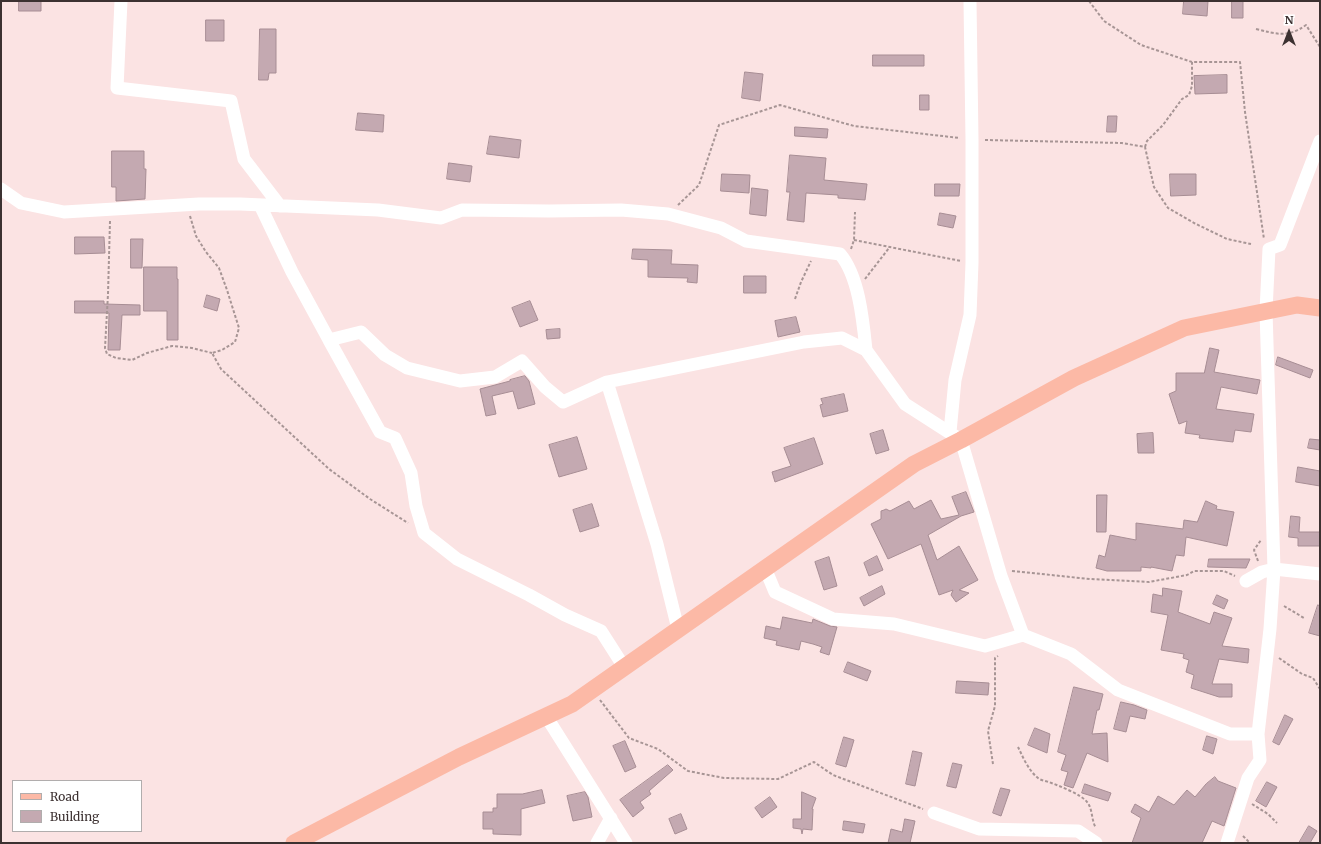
<!DOCTYPE html>
<style>
body{margin:0}
#map{position:relative;width:1321px;height:844px;overflow:hidden;background:#fbe3e3;font-family:Merriweather,serif}
canvas{display:block}
.frame{position:absolute;inset:0;border:2px solid #3c3131;pointer-events:none}
.legend{position:absolute;left:12px;top:780px;width:130px;height:52px;box-sizing:border-box;background:#fff;border:1px solid #b1adad;margin:0;padding:5px 7px;list-style:none;font-size:12px;color:#3c3131}
.legend li{display:flex;align-items:center;gap:8px;height:20px}
.legend b{width:20px;border:1px solid #b1adad}
.north{position:absolute;left:1269px;top:12px;width:40px;height:40px;-webkit-text-stroke:3px #fff;paint-order:stroke;rotate:0deg;font-size:11px;font-weight:700;line-height:16px;text-align:center;color:#3c3131}
.north::after{content:'';display:block;margin:auto;width:14px;height:18px;background:#3c3131;clip-path:polygon(50% 0,100% 100%,50% 72%,0 100%)}
</style>
<div id="map">
<canvas width="1321" height="844"></canvas>
<div class="frame"></div>
<ul class="legend">
<li><b style="height:5px;background:#fcb9a6"></b>Road</li>
<li><b style="height:11px;background:#c4a9b1"></b>Building</li>
</ul>
<div class="north">N</div>
</div>
<script>
const ctx = document.querySelector('canvas').getContext('2d');
ctx.lineJoin = 'round';
function fillPath(path, color) {
  ctx.fillStyle = color;
  ctx.fill(path, 'evenodd');
}
function stroke(path, color, width, dash) {
  ctx.strokeStyle = color;
  ctx.lineWidth = width;
  ctx.lineCap = dash ? 'butt' : 'round';
  ctx.setLineDash(dash || []);
  ctx.stroke(path);
}
const building = new Path2D(`
 M19,1H41V11H19Z
 M1184,1H1208L1207,16L1183,14Z
 M1232,1H1243V18H1232Z
 M206,20H224V41H206Z
 M260,29H276V73H269L268,80H259Z
 M873,55H924V66H873Z
 M745,72L763,74L760,101L742,98Z
 M1227,75V93L1195,94L1194,76Z
 M920,95H929V110H920Z
 M358,113L384,115L383,132L356,130Z
 M1108,116H1117L1116,132H1107Z
 M795,127L828,129L827,138L795,136Z
 M490,136L521,140L519,158L487,154Z
 M112,151H144V169H146L145,199L116,201V187H112Z
 M790,155L826,158L824,180L867,184L865,200L838,198V195L806,193L804,222L787,220L790,192H787Z
 M449,163L472,166L470,182L447,179Z
 M722,174L750,175L749,193L721,191Z
 M1170,174H1196V195L1171,196Z
 M935,184H960L959,196H935Z
 M752,188L768,190L766,216L750,214Z
 M940,213L956,216L953,228L938,225Z
 M75,237H104L105,253L75,254Z
 M131,239H143L142,268H131Z
 M633,249L672,250L671,264L698,265L697,283L687,282L688,278L648,277V260L632,259Z
 M144,267H177V279H178V340H167V311H144Z
 M744,276H766V293H744Z
 M207,295L220,299L217,311L204,307Z
 M75,301H104V304L140,305V315H122L120,350H108L109,313H75Z
 M530,301L538,320L520,327L512,308Z
 M796,317L800,332L778,337L775,321Z
 M560,329V338L547,339L546,330Z
 M1210,348L1219,350L1214,372L1260,380L1257,394L1221,387L1216,409L1254,414L1251,432L1235,430L1233,442L1199,438L1200,435L1185,433L1187,421L1179,424L1169,394L1176,391V373H1204Z
 M1278,357L1313,370L1310,378L1276,365Z
 M525,376L529,381L535,404L518,409L513,391L492,396L496,414L486,416L480,389L510,381V380Z
 M844,394L848,411L823,417L820,405L823,404L821,399Z
 M883,430L889,450L876,454L870,434Z
 M1153,433L1154,453H1138L1137,434Z
 M577,437L587,469L559,477L549,445Z
 M814,438L823,464L775,482L772,472L791,466L784,448Z
 M1310,439L1320,440V450L1308,448Z
 M1298,467L1320,471V486L1296,482Z
 M966,492L974,512L961,516L928,535L937,560L959,546L978,580L959,590L969,593L956,602L951,595L953,590L939,595L921,544L888,559L871,524L881,519V511L884,510L886,509L890,511L909,501L914,509L931,500L941,519L959,515L952,497Z
 M1097,495H1107L1106,532H1097Z
 M1206,501L1217,506L1216,509L1234,512L1227,546L1186,537L1184,556L1176,555L1172,571L1151,567V568L1141,567V571H1107L1096,568L1099,555L1105,557L1110,535L1136,540V523L1183,529L1184,520L1197,522Z
 M592,504L599,526L580,532L573,510Z
 M1291,516L1300,517L1299,532H1320V546H1298V538L1289,537Z
 M877,556L883,570L869,576L864,563Z
 M829,557L837,586L824,590L815,562Z
 M1209,559H1250L1246,568L1208,567Z
 M882,586L885,594L864,606L860,598Z
 M1163,588L1182,591L1178,612L1210,624L1214,612L1232,618L1222,646L1249,649L1248,663L1219,659L1212,684H1232V697H1219L1191,688L1194,675L1186,672L1189,660L1183,658L1184,654L1161,650L1168,615L1151,612L1153,594L1162,596Z
 M1217,595L1228,600L1224,609L1213,604Z
 M1318,605L1320,606V636L1309,633Z
 M783,617L812,623L813,619L830,626L837,627L829,655L820,652L822,647L813,644L801,641L799,650L776,645L777,641L764,638L766,626L780,629Z
 M848,662L871,671L867,681L844,672Z
 M957,681L989,683L988,695L956,693Z
 M1074,687L1103,694L1099,710H1097L1092,734L1107,733L1108,762L1087,753L1073,788L1064,785L1068,772L1061,770L1066,755L1058,752Z
 M1121,702L1134,705L1147,710L1145,719L1130,716L1126,732L1114,729Z
 M1285,715L1293,719L1279,745L1273,742Z
 M1035,728L1050,734L1047,753L1028,745Z
 M1207,736L1217,739L1213,754L1203,750Z
 M844,737L854,740L846,767L836,764Z
 M625,741L636,767L625,772L613,746Z
 M913,751L922,753L915,786L906,784Z
 M953,763L962,765L956,788L947,786Z
 M668,765L673,770L649,791L651,794L640,802L644,808L633,817L620,800Z
 M1215,777L1218,781L1236,788L1224,826L1212,821L1202,843H1132L1141,818L1131,812L1135,804L1149,812L1158,796L1174,805L1187,790L1195,797L1206,784Z
 M1267,782L1277,787L1266,807L1256,801Z
 M1085,784L1111,793L1108,801L1082,793Z
 M1001,788L1010,790L1001,816L993,813Z
 M542,790L545,803L521,809V835L493,834V829H483V812H493V808H497V794H522Z
 M585,792L588,797L592,817L573,821L567,796Z
 M802,792L816,798L812,809H813L812,830L803,829L802,834L801,829L793,828V819H801Z
 M770,797L777,807L762,818L755,808Z
 M681,814L687,829L675,834L669,819Z
 M905,819L915,821L910,843H888L891,829L902,832Z
 M844,821L865,824L863,833L843,830Z
 M1309,826L1317,831L1310,843H1299Z`);
fillPath(building, '#c4a9b1');
stroke(building, '#a78d94', 1);
stroke(new Path2D(`
 M1089,1L1104,21L1141,45L1192,62H1240L1245,112L1264,239
 M1256,29C1276,34 1288,38 1306,25L1320,47
 M985,140L1122,143L1145,147L1154,187L1168,208L1194,223L1227,239L1251,244
 M1145,147L1147,141L1163,125L1182,99L1189,95L1192,86V62
 M678,205L699,185L719,125L780,105L854,126L960,138
 M190,216L196,236L206,252L219,268L227,290L239,328L235,342L222,350L212,353L221,369L329,469L370,499L408,523
 M110,221L108,294L105,348L107,354L116,358L132,360L147,353L172,346L192,348L212,353
 M854,240L961,261
 M851,249L854,240L855,212
 M865,279L889,248
 M795,299L801,282L811,261
 M1258,561L1254,550L1261,540
 M1012,571L1090,579L1149,582L1187,575L1194,571H1224L1235,576
 M1284,606L1304,618
 M1279,658L1302,674L1313,678L1320,689
 M600,700L629,738L658,749L688,771L724,778L778,779L814,762L833,775L923,809
 M1018,747C1023,757 1028,770 1038,778C1040,780 1045,781 1049,782C1059,786 1081,794 1087,802C1093,809 1091,820 1096,828
 M993,764L988,731L995,706V658L998,656
 M1252,804L1268,814L1277,823
 M1243,836L1250,843`), '#a79595', 2, [3, 2]);
stroke(new Path2D(`
 M121,1L117,88L231,101L244,159L280,206
 M1320,141L1280,245L1269,249L1266,311L1274,569L1320,574
 M1,189L21,203L64,212L199,204H240L378,210L441,218L462,210L549,211L621,210L668,214L721,228L746,241L840,254C859,276 863,321 866,350
 M260,205L292,272L329,340L361,332L385,355L407,368L460,381L495,377L522,361L545,387L563,402L607,382L804,342L842,338L866,350L905,404L961,440L1001,576L1023,635L1071,654L1118,690L1230,734H1258
 M329,340L380,432L395,438L411,473L416,506L424,533L457,559L529,595L565,615L601,631L624,667
 M607,382L657,544L678,629
 M950,432L955,380L970,315L972,263V140L970,1
 M765,568L775,592L833,619L894,624L985,646L1023,635
 M546,716L626,843
 M934,813L979,829L1078,831L1096,843
 M597,843L611,818
 M1227,843L1248,778L1260,760L1258,734L1270,629L1274,569L1262,572L1246,581`), '#fff', 13);
stroke(new Path2D(`
 M294,843L459,757L572,704L914,464L961,440L1074,378L1184,328L1297,305L1320,308`), '#fcb9a6', 17);
</script>
